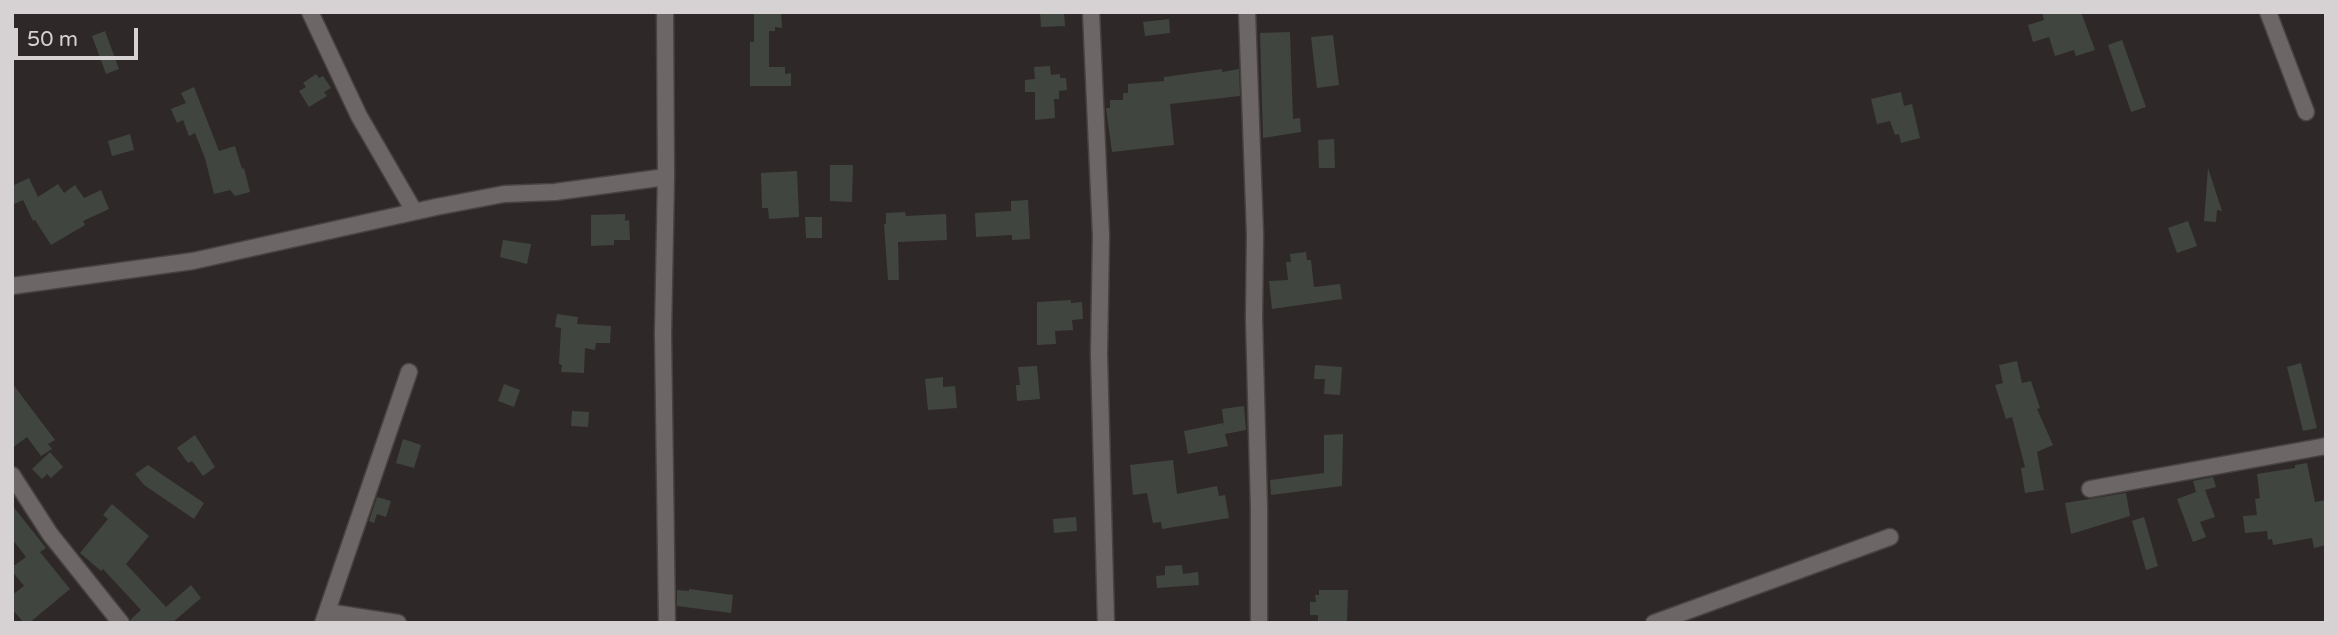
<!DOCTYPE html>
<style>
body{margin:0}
#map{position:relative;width:2338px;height:635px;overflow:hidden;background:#2e2829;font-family:"Varela Round",sans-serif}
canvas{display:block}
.frame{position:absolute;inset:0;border:14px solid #d6d1d2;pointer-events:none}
.scale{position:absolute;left:14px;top:28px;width:124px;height:32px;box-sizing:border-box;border:4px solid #d6d1d2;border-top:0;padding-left:9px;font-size:21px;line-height:24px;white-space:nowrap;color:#d6d1d2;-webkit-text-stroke:5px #2e2829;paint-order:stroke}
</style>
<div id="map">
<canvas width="2338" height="635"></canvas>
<div class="frame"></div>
<div class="scale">50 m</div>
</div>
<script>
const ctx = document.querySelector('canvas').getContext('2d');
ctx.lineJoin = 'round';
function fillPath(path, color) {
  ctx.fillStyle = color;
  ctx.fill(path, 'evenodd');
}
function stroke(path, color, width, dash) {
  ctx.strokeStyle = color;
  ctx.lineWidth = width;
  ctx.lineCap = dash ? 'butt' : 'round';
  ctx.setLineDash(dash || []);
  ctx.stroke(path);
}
fillPath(new Path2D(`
 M754,12H781L782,28L775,27V31H769V67H785V74L791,73V86H750V42H754Z
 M1040,12H1064L1065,26L1041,27Z
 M2042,12H2081L2095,50L2076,56L2074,50L2055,56L2049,37L2033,42L2028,25L2044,20Z
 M1169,19L1170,33L1145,36L1143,22Z
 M105,31L119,69L106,74L92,36Z
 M1290,32L1293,119L1300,118L1301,132L1263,138L1260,33Z
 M1333,35L1339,85L1317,88L1311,37Z
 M2122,40L2146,107L2131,112L2108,45Z
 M1050,66L1051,75L1060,74V78H1066L1067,90L1059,91V99H1054L1055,118L1035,120V92H1025V80L1035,79L1034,67Z
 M1222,69V72L1239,69L1240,96L1170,104L1174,145L1112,152L1106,108H1110V100H1123V93H1128V84L1164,81V77Z
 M316,74L319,78L323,76L331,88L324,92L327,96L309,107L299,91L306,87L303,83Z
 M194,87L219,151L235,146L242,169L244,168L250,192L235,196L230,190L214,194L205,158L195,133L189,136L183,120L177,123L171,109L186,103L181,93Z
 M1901,92L1904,106L1912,104L1920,138L1901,143L1899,134L1895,135L1890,121L1877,124L1871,99Z
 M130,134L134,150L112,156L108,141Z
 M1334,139L1335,168H1319L1318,140Z
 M830,165H853L852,202L830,201Z
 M2208,168L2222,211L2217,210L2216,222L2204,221Z
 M797,171L799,217L769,219L768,208H762L761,173Z
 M29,178L38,197L58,184L64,193L75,185L84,198L101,190L109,209L83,221L85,225L51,245L35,220L33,221L23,200L12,205V186Z
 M1028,200L1030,239L1012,240V235L976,237L975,213L1011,211V201Z
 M905,212L906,216L946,214L947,240L898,242L899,280H888L884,224H886V213Z
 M625,214V221L629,220L630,240H614V245L591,246V215Z
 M805,217H822V238H806Z
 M2188,221L2197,246L2177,253L2168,228Z
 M503,240L531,244L527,264L500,257Z
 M1306,252L1307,260H1311L1314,287L1340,284L1342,299L1272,309L1269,281L1288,280L1286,262H1291L1290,254Z
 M1071,300V303L1082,302L1083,319L1072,320L1073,330L1055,331L1056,344L1037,345V302Z
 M557,314L578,317L577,324L611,326L610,343H596L595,350L585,348L584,373L561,372L562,365L559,364L561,328L555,327Z
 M2017,361L2022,383L2031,381L2040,408L2037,409L2053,445L2037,452L2044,490L2025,493L2021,468L2025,467L2012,417L2006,419L1995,385L2003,383L1999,365Z
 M2301,363L2317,428L2303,431L2287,367Z
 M1315,365L1342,367L1340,395L1324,394L1325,379H1314Z
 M1037,366L1040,399L1017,401L1016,385H1020L1018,367Z
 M943,377V387L955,386L957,408L928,410L925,379Z
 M12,383L55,440L48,444L52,449L41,456L27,437L12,448Z
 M504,384L520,390L514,407L498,401Z
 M1244,406L1246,430L1225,434L1228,446L1188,454L1184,431L1223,423L1224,427L1222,409Z
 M572,411L589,412L588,427L571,426Z
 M1343,434L1342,486L1271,495L1270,480L1324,473V435Z
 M195,435L215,467L203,476L192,461L188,463L177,448Z
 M403,439L421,445L414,468L396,463Z
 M50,452L63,467L51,478L47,474L42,479L32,469Z
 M1173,460L1177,494L1217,486L1219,496L1225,495L1229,518L1162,529L1161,522L1153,523L1147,493L1133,495L1130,465Z
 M2307,463L2315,502L2326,500V545L2314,548L2312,538L2273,545L2272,539L2268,540L2267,531L2245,533L2243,516L2257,515L2255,499L2260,498L2257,474L2295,468V465Z
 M148,465L204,503L194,519L144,485L135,474Z
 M2213,477L2216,487L2205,490L2215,517L2200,522L2206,537L2193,542L2177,499L2196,492L2193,481Z
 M2126,493L2130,516L2071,534L2065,503Z
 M377,497L391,501L386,517L377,514L374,523L369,521Z
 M112,504L149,536L126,564L166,607L191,585L201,598L172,623H131V619L141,610L103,569L101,571L80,553L108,519L103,515Z
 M12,505L46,548L40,552L70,589L29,623H24L12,609V595L24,586L12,571V567L26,557L12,539Z
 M1076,517L1077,531L1054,533L1053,519Z
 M2144,517L2158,566L2146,570L2132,521Z
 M1182,565L1183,574L1198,572L1199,585L1157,588L1156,576L1165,575V566Z
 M689,589L733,595L731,613L677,606V590L689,591Z
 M1319,590H1348L1347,621L1318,623V615H1310V602H1316L1315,595H1319Z`), '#414540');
const minor = new Path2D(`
 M310,12L359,116L414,211
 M665,12L666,177L663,334L667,623
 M1091,12L1101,236L1099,354L1106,623
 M1247,12L1255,234L1254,318L1259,509V623
 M2268,12L2306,112
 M12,286L193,261L436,207L504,194L555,192L666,177
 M12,475L50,534L121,623
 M2090,489L2326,446
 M327,612L398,623
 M323,623L409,372
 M1654,623L1890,537`);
stroke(minor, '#484343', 19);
stroke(minor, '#6d6667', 16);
</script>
